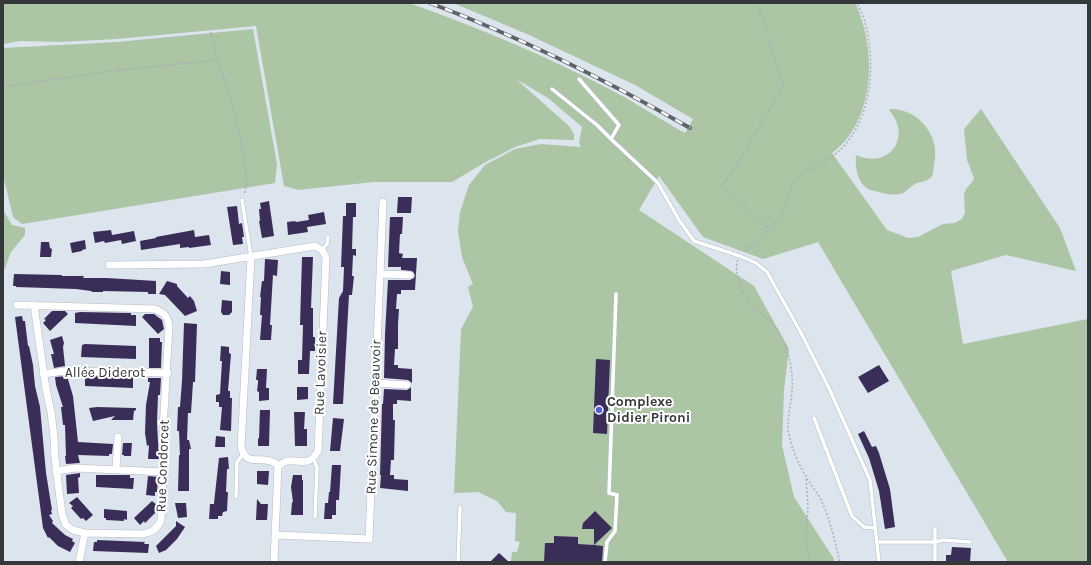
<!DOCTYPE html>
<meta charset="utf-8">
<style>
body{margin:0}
#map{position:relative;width:1091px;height:565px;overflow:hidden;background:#dce4ed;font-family:Karla,sans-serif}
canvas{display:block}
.frame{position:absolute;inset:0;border:4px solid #34383b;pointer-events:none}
</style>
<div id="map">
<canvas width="1091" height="565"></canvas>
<div class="frame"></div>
</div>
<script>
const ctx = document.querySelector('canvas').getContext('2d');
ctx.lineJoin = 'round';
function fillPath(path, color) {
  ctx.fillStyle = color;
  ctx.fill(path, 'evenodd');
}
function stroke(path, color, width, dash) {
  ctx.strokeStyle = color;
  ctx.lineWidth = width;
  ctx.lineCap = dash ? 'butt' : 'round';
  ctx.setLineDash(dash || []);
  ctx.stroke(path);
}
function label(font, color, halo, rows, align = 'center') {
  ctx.font = font + ' Karla,sans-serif';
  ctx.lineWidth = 4;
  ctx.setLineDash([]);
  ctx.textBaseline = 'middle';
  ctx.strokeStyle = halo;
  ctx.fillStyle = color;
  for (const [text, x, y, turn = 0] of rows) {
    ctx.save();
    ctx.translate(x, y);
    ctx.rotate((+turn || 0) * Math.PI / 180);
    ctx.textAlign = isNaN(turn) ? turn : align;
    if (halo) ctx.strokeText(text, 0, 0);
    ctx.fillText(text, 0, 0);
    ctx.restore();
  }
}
fillPath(new Path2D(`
 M3,3H409C477,27 546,56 611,90C636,103 660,119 685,133L693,119L635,85L527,34L453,3H855C877,48 876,121 832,153L887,230L908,238L918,237L943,224L955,223L962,219L965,213L964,195L966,189L972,182L974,178L967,160L964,129L981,109L1060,228L1076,271L1006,255L951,271L963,344L1088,319V562H1008L818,242L763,259L703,237L659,176L639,210L754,286L789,349L784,390L782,445L794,497L834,559V562H511L512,552H517L520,542L515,541L516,513L506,512L497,501L478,492L454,493L461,329L473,307L468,287L473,284L462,257L458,231L460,212L469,185L485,165L515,149L541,144L581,147L579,143L582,127L548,98L516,79L569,126L574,134V140L540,139L515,147L484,163L452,182H374L298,190L284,186L256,26L117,39L61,42L20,41L3,44Z
 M253,29L277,164L275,183L22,224L13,217L3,175V48L117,42Z
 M891,109C919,109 941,137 934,164C933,168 934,173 932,176C928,182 921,181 915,184C911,186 908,190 903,193C895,196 886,194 879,192C876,191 873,191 870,190C857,184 855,167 856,155C889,170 913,137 889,110Z
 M3,210L12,225L25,228V235L11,252L3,273Z`), '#abc5a5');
fillPath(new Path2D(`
 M398,197H412L411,213H397Z
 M269,201L274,236L262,238L259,221H260L259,209H261L260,203Z
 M346,203H356V217H353L352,249H356V256L353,255L352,276H354L352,295H349L343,404H333L339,298L343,291L344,267H341L343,216H346Z
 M237,206L239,224L242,223L244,237H242L243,244L233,245L227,207Z
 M324,212L326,224L307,227L308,232L288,235L287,222L295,221L296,222L309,220L308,215Z
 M390,217H403L402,234H400L399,253L403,254L402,258H417L415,290H401V294H397L396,309H399L398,324V349H395L394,365H398V368L412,369V383L408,380L384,378L385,334L388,280H410L414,278L415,275L412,271L401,270V267H388Z
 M111,230L112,235L134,231L136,241L122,244L121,240L105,243L104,241L95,243L93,232Z
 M194,230L195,237L209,235L211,245L189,248V247L180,248V244L141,250L140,241L156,238V237Z
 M85,240L86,249L82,250V251L72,253L70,243Z
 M41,242H49L50,248L52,249L51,257H40Z
 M302,257H313L311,308H313V337H315V351H310L309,374H298V360H302L303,325H300Z
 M265,259L278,260L277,276L273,275L270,325H272L271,340H260L262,315H260L261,297H260L262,281H264Z
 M221,271L230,272V285L220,284Z
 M14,274L62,275V276H84L83,278H107L156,281V294H148V292L103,291V292H92L91,291L76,289L16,287V286H13Z
 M167,281L177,284V286L188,298L190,296L194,301L197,311L185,316L165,295L159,294Z
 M222,300L232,301V312L229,315H223L221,312Z
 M52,311H65L68,314L50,331L43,323L46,320L44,319Z
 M80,312L131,313V315H136V326L75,323V313Z
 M145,314H154L162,320L164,329L158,334L142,317Z
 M22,316L23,321H25L28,346H29L33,365L35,386L40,407L46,473L52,510H51L52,514L49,515L53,521L52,523L65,535L73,539L72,541L75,543L70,552L58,546L49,537L48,538L43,528L15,317Z
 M184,323L197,324L195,382H193L191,413H188L187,440H189L191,449H189V491H178L179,455H180L179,431H177L178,407H180L182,381Z
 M62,336L64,343L63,347L65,366L54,368L51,354H54L50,340Z
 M149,338H160V342H162L161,368H149Z
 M85,344L136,346V359L81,357L82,345Z
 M221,346L229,347V353L231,354L228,391H230V398H232L231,431L220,430L222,407H219V402H216V395L220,394L222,361H220Z
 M596,359L610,360L607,434L593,433Z
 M879,365L889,381L868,393L858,377Z
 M257,369H267L266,388H269V400L259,401V392L257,391L258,383V380H256Z
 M67,376L73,396L78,442L113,444L112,454H109V456L78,455L80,463L66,464L65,456H66L65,425H63L61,407H63L56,385L55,377Z
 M85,376L133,377V388L85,386Z
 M148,378H161L160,395H158L157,423L159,459H148L149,445L147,446L145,433L146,405L150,382H148Z
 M297,387H308V399L297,400Z
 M411,387V401L397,400V404H393V420H395L394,460H391L390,475H394V479L408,480V491L380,488L381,475H380L382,404H383L384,389L407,390Z
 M97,407L134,408H136V410L134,411L133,420H111L115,416L93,421L89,408Z
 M260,410H270L269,446H258V439L259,438Z
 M294,412H305L304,429H307V446H295Z
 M333,418L344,419L340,451H330Z
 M864,431L872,447L876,446L879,453L890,489L895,527L885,529L879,491L869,458L858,434Z
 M216,436L225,437V447H215Z
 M123,443H132L131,456H124V455H122Z
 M228,457L229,469H227L226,492H228L227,511L223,512L222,516H218V519H209L210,504H214V503L219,458Z
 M332,465H341L339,500H336V515H332V519H324L325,503H328L329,492H330Z
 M257,471H269L268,485L257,484Z
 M80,473V477L78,478L79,493L67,494L66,475Z
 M96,475H130V478H134L133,489L96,487Z
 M293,475H302V480H303V515H291L292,502H293L291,487Z
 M148,476L158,477L157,492H155V496L146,495Z
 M77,497L93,515L86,521L83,518L81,519L71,508L73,506L69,503Z
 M257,499L261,504H268L267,520H256Z
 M152,501L157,505L156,512L145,523L144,521L140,525L134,518Z
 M175,503H186L187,517L178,518Z
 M104,509L127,511V520L124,519V521L106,520V518H104Z
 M595,511L612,528L594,545L603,546L602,562H544L545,543H554V536L578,537V544L594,545V529H582L583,523Z
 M176,521L185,527L177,539L166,550L159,553L156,546L176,526Z
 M97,540L145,542L144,544H149L148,553L93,551L94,542H97Z
 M952,547L971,548L970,562H946V555H951Z
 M499,553L509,562H490Z`), '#3a2e59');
const service = new Path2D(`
 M579,79L619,125L611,139L658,183L679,220L694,241L740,256L756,263L767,272L800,331L828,386L870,480L879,562
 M552,89L597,125L611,139
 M242,200L251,257
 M322,250L327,244L328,237
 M814,418L852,516L864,527L875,528
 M314,459L317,468L315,517
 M236,497L237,462L243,454
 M876,542H935L943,540L970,542
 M458,562L460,507
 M605,562L607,542L615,531L617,495L609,493L616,294
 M935,562V529`);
const minor = new Path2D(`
 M251,257L241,447C247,466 256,457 270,461C273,461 276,464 278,466
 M109,265L204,264L315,246L322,250L326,257L318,451C308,468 302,459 287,461C284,462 281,464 278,466
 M380,274L410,275
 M17,305L155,309C164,313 168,316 169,326L163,430L164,458L161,520C157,529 153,532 142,534L85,533L73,530L66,525L62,514L55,459L54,437L51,412L46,389L34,305
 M43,374L65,371L168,373
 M376,383L407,385
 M116,469L118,437
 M56,471L76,468L164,472
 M276,535L369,539L383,202
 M79,562L85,533
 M274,562L278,466`);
stroke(service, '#b3bbc4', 4.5);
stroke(minor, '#b3bbc4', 8);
stroke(new Path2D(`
 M757,3L784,85L744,153L722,186L769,229
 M211,32L218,60L228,89L241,139L247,183L244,195
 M3,87L112,71L218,60
 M745,251C759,238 776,225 785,208C791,196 789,188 798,177C811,167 831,160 842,148C872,117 876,63 865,23C864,16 860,10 857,3
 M738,260C732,271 745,298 753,307C758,312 765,316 770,321C776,327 781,335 784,343C791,358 793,375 792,391C791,407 785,424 790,439C793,452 800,467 807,478C810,484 815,490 819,496C830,517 834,539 840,562
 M806,479L808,505L806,539L807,550L810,562`), '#a7aeb5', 1.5, [2, 2]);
stroke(service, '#fff', 3.5);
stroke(minor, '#fff', 7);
const rail = new Path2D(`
 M430,3C520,37 606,80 690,128`);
stroke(rail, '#5e6368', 4);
stroke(rail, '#fff', 2.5, [8]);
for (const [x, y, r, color] of [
 [599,410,4,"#5160d6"]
]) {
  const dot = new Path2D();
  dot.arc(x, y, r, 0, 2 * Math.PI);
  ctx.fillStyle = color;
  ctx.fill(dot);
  stroke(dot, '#fff', 1.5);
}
label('14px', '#34383b', '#fff', [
 ["Allée Diderot",105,373],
 ["Rue Lavoisier",321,373,-88],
 ["Rue Simone de Beauvoir",374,417,-88],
 ["Rue Condorcet",163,466,-88]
]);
label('bold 14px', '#34383b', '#fff', [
 ["Complexe",607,402],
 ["Didier Pironi",607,418]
], 'left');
</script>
